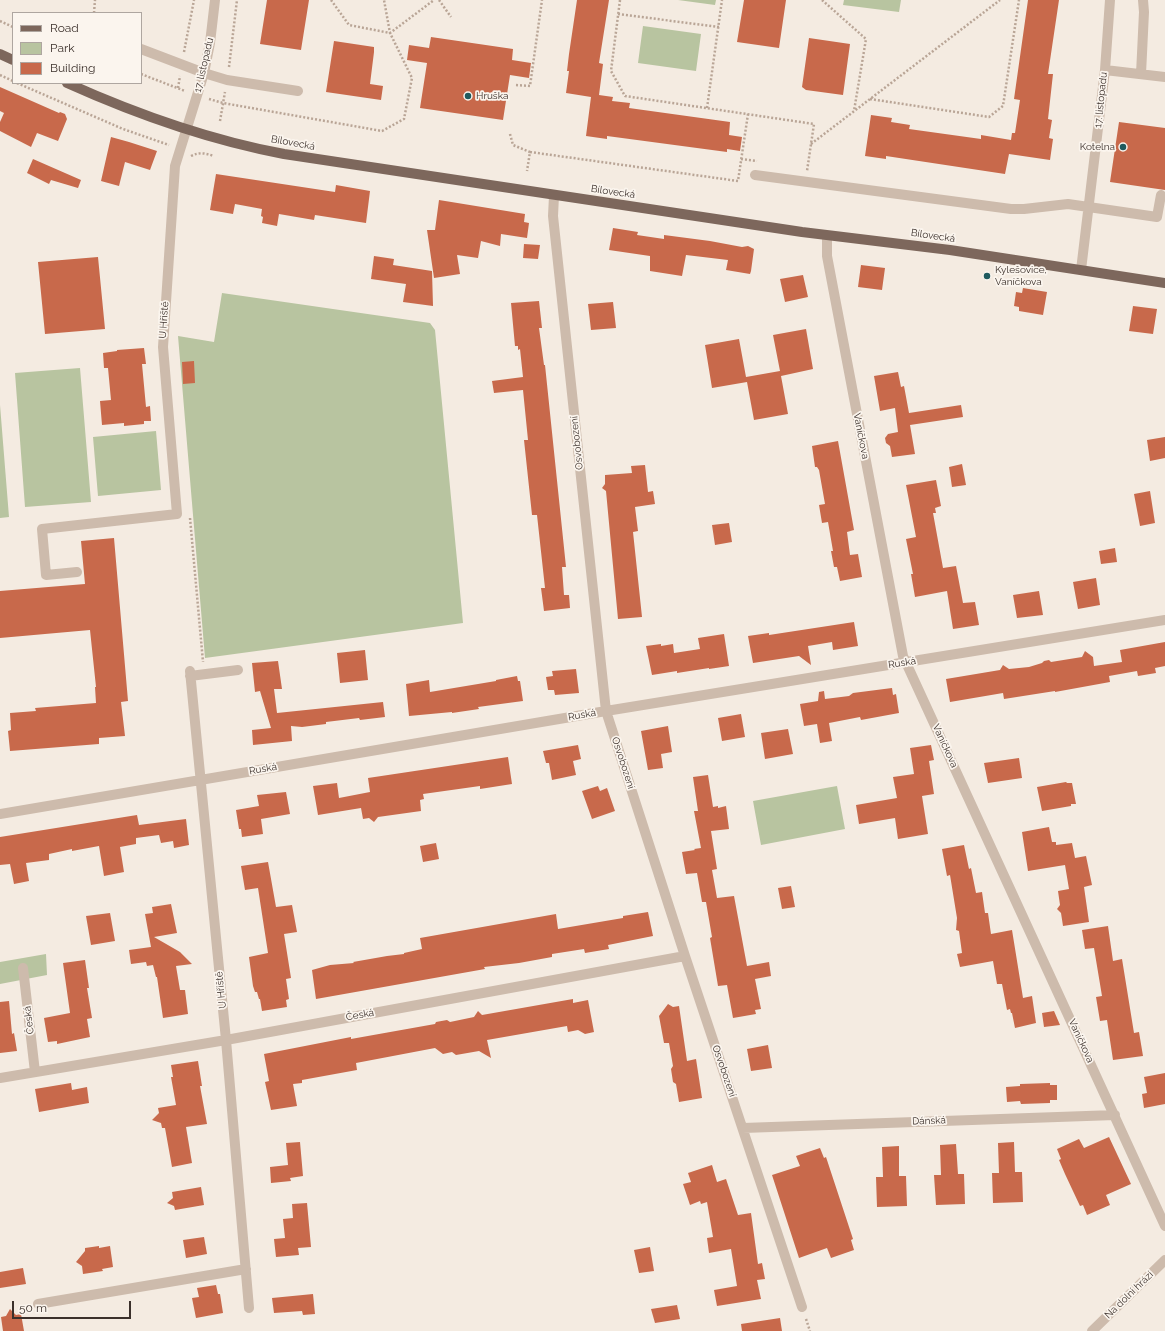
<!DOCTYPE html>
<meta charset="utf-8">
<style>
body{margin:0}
#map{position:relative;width:1165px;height:1331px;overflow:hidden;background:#f4ebe1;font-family:Raleway,sans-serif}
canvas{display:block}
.legend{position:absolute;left:12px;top:12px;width:130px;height:72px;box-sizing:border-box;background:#fbf5ee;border:1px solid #aea6a0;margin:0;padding:5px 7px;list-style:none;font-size:12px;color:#3b302b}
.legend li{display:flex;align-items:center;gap:8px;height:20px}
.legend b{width:20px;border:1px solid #aea6a0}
.scale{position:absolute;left:12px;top:1301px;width:119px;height:18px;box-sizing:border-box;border:2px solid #3b302b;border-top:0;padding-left:5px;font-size:12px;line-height:14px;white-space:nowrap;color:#3b302b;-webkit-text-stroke:3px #fbf5ee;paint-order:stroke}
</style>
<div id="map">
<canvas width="1165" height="1331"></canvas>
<ul class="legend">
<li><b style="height:5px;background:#7d675c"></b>Road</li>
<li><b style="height:11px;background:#b8c4a0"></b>Park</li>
<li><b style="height:11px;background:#c8694b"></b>Building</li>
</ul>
<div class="scale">50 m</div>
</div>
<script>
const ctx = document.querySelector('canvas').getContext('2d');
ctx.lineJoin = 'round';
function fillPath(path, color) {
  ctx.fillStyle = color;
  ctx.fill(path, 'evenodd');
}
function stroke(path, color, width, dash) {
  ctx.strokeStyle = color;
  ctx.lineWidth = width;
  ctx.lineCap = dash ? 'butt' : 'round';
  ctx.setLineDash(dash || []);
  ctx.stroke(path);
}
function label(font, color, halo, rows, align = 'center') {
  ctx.font = font + ' Raleway,sans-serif';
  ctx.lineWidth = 3.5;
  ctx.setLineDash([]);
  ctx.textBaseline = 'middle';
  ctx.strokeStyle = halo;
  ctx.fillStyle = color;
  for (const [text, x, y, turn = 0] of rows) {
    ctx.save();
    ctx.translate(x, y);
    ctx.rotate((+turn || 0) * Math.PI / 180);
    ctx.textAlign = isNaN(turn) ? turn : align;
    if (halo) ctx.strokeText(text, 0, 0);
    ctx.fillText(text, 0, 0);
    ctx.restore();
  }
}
fillPath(new Path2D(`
 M678,0H716L715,5Z
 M844,0H901L899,12L843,5Z
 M643,26L701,34L696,71L638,63Z
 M222,293L430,323L435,330L463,623L205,658L178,336L214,342Z
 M80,368L91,502L25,507L15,373Z
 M0,405L9,517L0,518Z
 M156,431L161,490L98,496L93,437Z
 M837,786L845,829L761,845L753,801Z
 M46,954L47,975L0,984V962Z`), '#b8c4a0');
fillPath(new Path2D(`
 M267,0H309L301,50L260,44Z
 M577,0H609L599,63L603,64L599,95L613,97L612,101L630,103L629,108L730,122L729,135L742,137L740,151L727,149V152L607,136V139L586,136L591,97L566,93L569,71H567L569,54Z
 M744,0H786L779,48L737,42Z
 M1028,0H1059L1048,74H1053L1048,119L1052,120L1049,138L1053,139L1050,160L1009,154L1005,174L886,156V159L865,156L871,115L892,118L891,122L910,125L909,129L981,139V135L1011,140L1012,133H1015L1020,100L1014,99Z
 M431,37L513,49L512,60L531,63L529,78L510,75L503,120L420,108L427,63L407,60L409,45L429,48Z
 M809,38L850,44L843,95L806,90L802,87Z
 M334,41L374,47V52L370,84L383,86L381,100L326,92Z
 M0,87L59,113L60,112L65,114L67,119L58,141L37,133L31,147L0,131V122L4,113L0,111Z
 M1119,122L1165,128V190L1110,182Z
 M111,137L129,142L157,151L150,170L125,162L119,186L101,181Z
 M33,159L81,180L78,188L51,180L49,184L27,173Z
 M216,174L335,192L336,185L370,191L366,223L315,215L314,220L279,214L277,226L262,223L263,217L261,216L262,209L235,204L233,214L210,210Z
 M439,200L525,214L524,222L529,223L527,238L501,234L500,246L481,241L478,258L457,255L460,274L434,278L427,230H435Z
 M613,228L638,232L637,235L664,239V235L710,241L742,247L748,246L754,249L751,271L750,274L726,270L728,260L686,255L682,276L650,271V256L609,250Z
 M524,244L540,245L538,259L523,258Z
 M374,256L394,259L393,265L432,271L433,306L403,302L406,284L371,279Z
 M98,257L105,329L45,334L38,262Z
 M861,265L885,268L882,290L858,287Z
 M803,275L808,297L785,302L780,279Z
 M1023,288L1047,292L1043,315L1019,311V307L1014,306L1016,292L1022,293Z
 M539,301L542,328H539L544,365H545L566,567H562L564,595H569L570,608L544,611L541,588H545L537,515H532L524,440H528L523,390L494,393L492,381L523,377L520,349L518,350V346H515L511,303Z
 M613,302L616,328L591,330L588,304Z
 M1133,306L1157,309L1153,334L1129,331Z
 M806,329L813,369L781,376L788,414L754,420L747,382L712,388L705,345L739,339L746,377L780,371L773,335Z
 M144,348L146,364H142L146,407L150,406L151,421H144V424L124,426V423L102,425L100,401L111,400L108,368H104L103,353L117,351V350Z
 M194,361L195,383L183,384L182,362Z
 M898,372L901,387L904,386L909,413L961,405L963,417L910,425L915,454L892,457L890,446L886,443L885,438L888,434L898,432L895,408L880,411L874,376Z
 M1165,437V458L1150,461L1147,440Z
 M838,441L854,530L847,532L850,555L858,554L862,577L840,581L837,567H834L831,551H833L828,522L822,523L819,505L825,504L819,470L817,467H815L812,446Z
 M962,464L966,485L952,487L949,467Z
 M645,465L648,492L653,491L655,504L635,507L638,531L633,532L642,617L618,619L606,491L602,488L605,484V475L632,473L631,466Z
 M936,480L941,506L935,508L936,513H933L943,568L956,566L963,603L975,602L979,625L953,629L947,591L915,597L911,574H913L906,539L916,537L906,485Z
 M1150,491L1155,523L1140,526L1134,494Z
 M729,523L732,542L715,545L712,525Z
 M114,538L128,701L121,702L125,736L99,738V744L10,751L8,731L11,730L10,713L36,711L35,708L96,703L95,687H96L90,630L0,638V591L85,584L81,541Z
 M1115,548L1117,562L1101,564L1099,551Z
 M1096,578L1100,605L1078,609L1073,582Z
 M1039,591L1043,615L1017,618L1013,595Z
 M854,622L858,646L833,650L832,642L808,646L811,665L799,656L753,663L748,636L769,633V635Z
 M724,634L729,666L709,669V668L677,673V671L652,675L646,646L661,644V646L673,644L674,653L700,649L698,638Z
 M1165,642V666L1155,668L1156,673L1138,676L1137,671L1109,676L1110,682L1055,692V691L1004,699L1003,693L950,702L946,679L1000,670L1003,665L1009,669L1029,667L1042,663L1044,661L1049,660L1051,662L1082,657L1085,651L1093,657L1094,666L1122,662L1120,650Z
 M365,650L368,680L340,683L337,653Z
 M278,661L282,689H274L277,713L383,702L385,717L360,720L359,718L326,722V724L302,727L291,726L292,741L253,745L252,730L271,728L260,691L255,692L252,663Z
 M576,669L579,693L555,695L554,690H548L546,677L553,676L552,671Z
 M517,676L518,681H520L523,701L478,707L479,709L452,713V712L409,716L406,684L429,680L430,692L496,681V680Z
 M892,688L893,695L896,694L899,713L861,720L860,717L829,723L832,741L820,743L817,724L804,726L800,704L818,701L819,692L824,691L825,699L849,696L853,693Z
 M741,714L745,737L722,741L718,718Z
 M668,726L672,752L661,754L663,768L648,770L641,731Z
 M788,729L793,754L765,759L761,733Z
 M578,745L581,759L573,761L576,775L552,780L549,763H546L543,751Z
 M931,745L934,760L929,761L934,794L922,796L928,834L898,839L895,818L859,824L856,805L897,798L893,777L914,774L910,748Z
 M508,757L512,784L480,789V786L423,794L424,799L420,800L421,811L378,817L374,822L369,818L363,819L361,808L318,815L313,786L337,783L339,798L370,792L368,778Z
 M1019,758L1022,778L988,783L984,763Z
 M708,775L713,807L718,806V808L726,806L729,829L711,831L717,869L712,870L717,898L734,896L747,966L769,962L771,976L755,979L761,1009L755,1010L756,1014L733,1018L727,985L718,986L710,938L712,937L706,902H702L697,873L686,874L682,852L695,850L694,849L701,848L694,811H698L693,777Z
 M1066,782L1067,783H1072L1076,804H1071V806L1042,811L1037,787Z
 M598,786L600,791L607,788L615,811L592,819L582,791Z
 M286,792L290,814L261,819L263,834L242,837L241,829H239L236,810L259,806L257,795Z
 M137,815L139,825L186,819L189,845L174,848L173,841L161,843L159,835L136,838V844L120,847L124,872L104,876L99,846L72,851V849L49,854V860L26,863L29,881L14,884L10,864L0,865V837Z
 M1049,827L1052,842H1056V845L1072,843L1075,858L1086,856L1092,885L1084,887L1089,922L1063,926L1061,913L1057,909L1060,905L1058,891L1069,889L1065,865L1028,871L1022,832Z
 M436,843L439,859L423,862L420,846Z
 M964,845L969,869L971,868L976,893L982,892L985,913H988L991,934L1012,930L1023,998L1032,996L1036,1023L1015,1028L1012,1013H1011L1010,1009L1007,1010L1002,984H997L993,961L960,967L957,954L962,953L959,931L956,930L957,918L950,875L947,876L942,849Z
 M268,862L276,907L292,905L297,932L284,934L291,978L286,979L289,999L286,1000L287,1007L262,1011L260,999H259L257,992H255L253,986L249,957L268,953L258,888L245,890L241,866Z
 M791,886L795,907L782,909L778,888Z
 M171,904L177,933L154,937L180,952L192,964L176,966L180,990H185L188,1014L163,1018L157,977H156L153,965L147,966L146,962L131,964L129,950L151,947L145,914L153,913L152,907Z
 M648,912L653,936L608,945L609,949L585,953L584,949L552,954V957L519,963L484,967L485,969L316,999L312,970L330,965L354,963L353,962L387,956L404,954V953L422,949L420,938L556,914L558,929L623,918V916Z
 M110,913L115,941L91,945L86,916Z
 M1108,926L1113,961L1122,959L1134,1033L1139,1032L1143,1056L1113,1060L1107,1020L1100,1021L1096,997L1102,996L1094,948L1085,949L1082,930Z
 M85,960L89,988H87L92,1018L87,1019L90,1037L57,1044V1041L48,1042L44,1018L70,1013L63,963Z
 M573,999V1003L588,1000L594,1032L585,1034L578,1030L568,1032L567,1026L487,1040L491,1058L479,1051L456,1055L452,1052L443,1054L435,1048L356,1063L357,1070L302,1080V1083L293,1084L297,1106L271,1110L265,1082L269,1081L264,1054L351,1037V1039L435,1024L436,1022L447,1020L450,1022L474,1017L478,1011L482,1015Z
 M9,1001L12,1034L14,1033L17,1051L0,1053V1002Z
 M668,1004L673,1007L679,1006L687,1061L696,1059L702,1098L679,1102L676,1084L673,1082L671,1069L673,1066L669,1043H664L659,1016Z
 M1054,1011L1060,1025L1044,1027L1042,1013Z
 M768,1045L772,1068L751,1071L747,1049Z
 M198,1061L202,1086H200L207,1124L186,1127L192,1163L172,1167L165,1128H162L161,1123L152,1120L159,1113L158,1108L176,1105L171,1077H173L171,1065Z
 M1165,1073V1104L1144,1108L1142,1094L1147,1093L1144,1077Z
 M71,1083L72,1090L87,1087L89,1103L39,1112L35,1089Z
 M1050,1083V1085H1057V1100H1050V1103L1021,1104L1020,1101L1007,1102L1006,1087L1020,1086V1084Z
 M1109,1137L1131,1184L1106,1195L1110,1205L1087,1215L1083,1205L1080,1206L1065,1174L1059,1160L1061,1159L1057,1149L1079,1139L1084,1148Z
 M300,1142L303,1176L290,1178L291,1181L271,1183L270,1167L288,1165L286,1143Z
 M1014,1142L1015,1172H1022L1023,1202L993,1203L992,1173H999L998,1143Z
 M956,1144L958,1174H964L965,1204L936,1205L934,1175H941L940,1145Z
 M899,1146V1176H906L907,1206L877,1207L876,1177H883L882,1147Z
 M820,1148L824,1158L826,1157L853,1239L851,1240L854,1250L831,1258L827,1248L799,1258L772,1175L800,1166L796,1156Z
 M712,1165L717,1182L726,1179L738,1215L751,1213L758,1264L762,1263L765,1279L757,1280L761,1299L717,1306L714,1290L737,1286L731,1249L709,1253L707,1238L713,1237L707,1202L701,1204L700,1201L690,1205L683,1184L691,1182L688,1173Z
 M201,1187L204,1205L175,1210L174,1206L167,1203L173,1198L172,1192Z
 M307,1203L311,1247L298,1248L299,1255L276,1257L274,1239L285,1238L283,1219L293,1218L292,1204Z
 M204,1237L207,1254L186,1258L183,1240Z
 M99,1246V1248L110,1246L113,1267L102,1269L103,1271L83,1274L82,1266L76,1262L85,1251V1248Z
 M650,1247L654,1271L639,1273L634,1250Z
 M23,1268L26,1284L0,1288V1272Z
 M216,1285L218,1294H220L223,1313L196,1318L192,1298L199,1297L197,1288Z
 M313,1294L315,1314L303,1315L302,1311L274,1313L272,1298Z
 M677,1305L680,1319L655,1323L651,1309Z
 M10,1309L16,1315L21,1314L24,1331H3L1,1317L6,1316Z
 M780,1318L782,1331H742L741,1324Z`), '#c8694b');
stroke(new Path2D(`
 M331,0L349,25L390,33L434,0
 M439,0L451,17
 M620,0L611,71L625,96L814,124L807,171
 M822,0L866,39L854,111
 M94,13L95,0
 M618,14L719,27
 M0,21L13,27
 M184,52L194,0
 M229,67L237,0
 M141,74L185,91
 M0,75L13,81
 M17,83L123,129L169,145
 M516,85L530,86L542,0
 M178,88L180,76
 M209,99L223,103L382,131L404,119L412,78L390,33L384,0
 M870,99L989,117L1003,106L1019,0
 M707,108L722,0
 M220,121L225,92
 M510,134L513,145L530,152L527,171
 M811,144L1000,0
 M530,152L738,181L748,114
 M191,156C199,152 205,153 214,156
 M741,159L757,161
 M190,518L203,662
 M806,1319L810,1331`), '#b9a596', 2.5, [2, 2]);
stroke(new Path2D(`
 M141,49L204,73L227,80L298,91
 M1105,70L1165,77
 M1141,74L1144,12L1143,0
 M755,175L1011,209H1024L1068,204L1157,217L1161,195
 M554,196L553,216L606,711L685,956L802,1307
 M827,236V256L903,656L1165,1226
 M1081,270L1105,70L1110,0
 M77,572L46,575L42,529L177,514L163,347L175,166L204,73L210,43L215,0
 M190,671L226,1040L249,1308
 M190,676L238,670
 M0,814L606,711L1165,620
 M23,968L35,1072
 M0,1078L226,1040L685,956
 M743,1128L1115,1115
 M38,1304L246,1269
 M1092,1331L1165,1260`), '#cdbbac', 10);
stroke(new Path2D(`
 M0,54L13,60
 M67,83C136,114 209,140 284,154L802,232L950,250L1165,283`), '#7d675c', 10);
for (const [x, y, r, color] of [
 [468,96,4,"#1f5a5e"],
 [1123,147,4,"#1f5a5e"],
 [987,276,4,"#1f5a5e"]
]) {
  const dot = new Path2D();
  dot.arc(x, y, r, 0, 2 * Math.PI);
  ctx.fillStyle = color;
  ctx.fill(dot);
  stroke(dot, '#fbf5ee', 1.5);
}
label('10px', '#3b302b', '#fbf5ee', [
 ["17. listopadu",204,65,-77],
 ["17. listopadu",1101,100,-84],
 ["Bílovecká",293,143,10],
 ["Bílovecká",613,192,8],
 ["Bílovecká",933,236,8],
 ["U Hřiště",164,320,-86],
 ["Vaníčkova",861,436,79],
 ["Osvobození",577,443,-96],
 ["Ruská",902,663,-9],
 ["Ruská",582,715,-10],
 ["Vaníčkova",945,746,65],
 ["Osvobození",623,763,72],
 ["Ruská",263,769,-10],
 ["U Hřiště",221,990,-96],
 ["Česká",360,1015,-10],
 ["Česká",29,1020,-97],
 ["Vaníčkova",1081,1041,65],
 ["Osvobození",724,1071,71],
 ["Dánská",929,1121,-2],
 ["Na dolni hrázi",1129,1295,-44]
]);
label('10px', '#3b302b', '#fbf5ee', [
 ["Hruška",476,96],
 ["Kotelna",1115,147,"right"],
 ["Kylešovice,",995,270],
 ["Vaníčkova",995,282]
], 'left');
</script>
